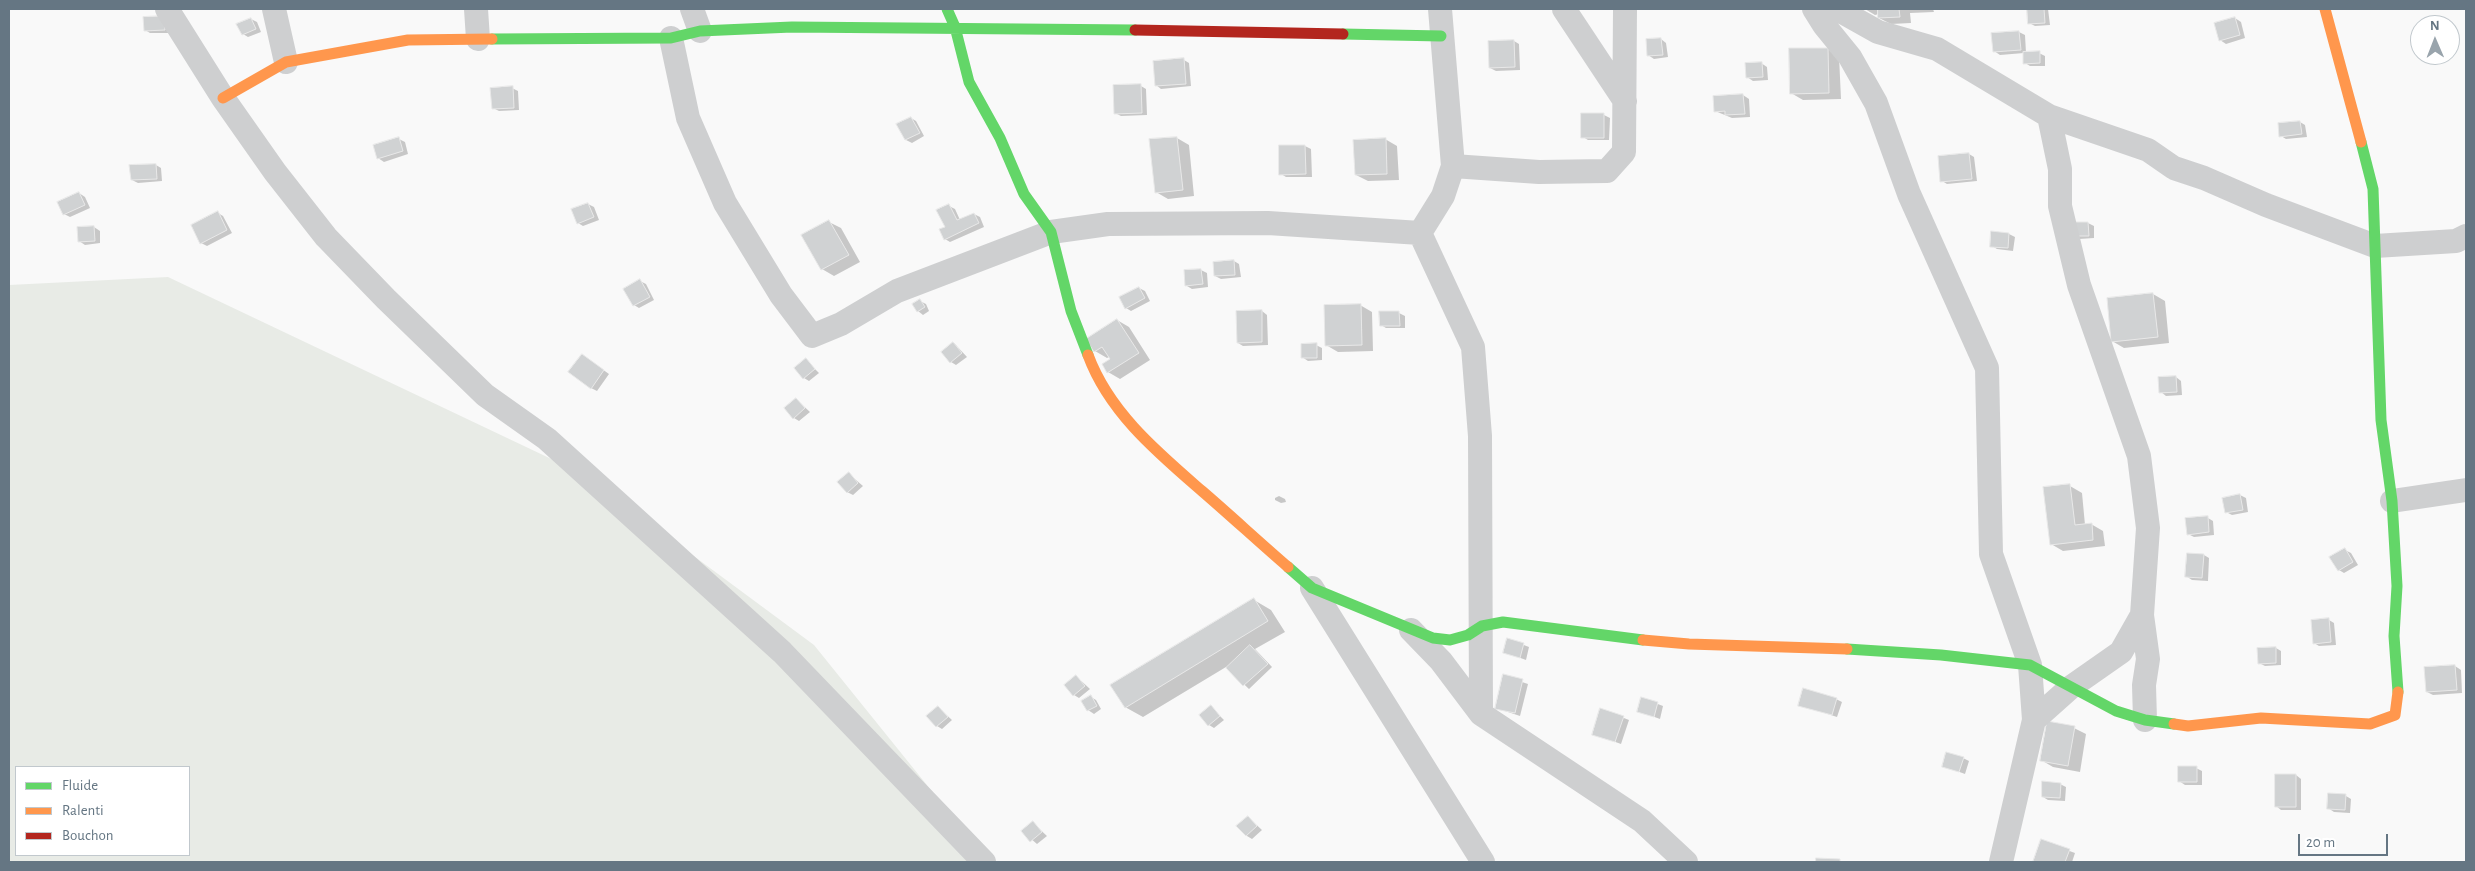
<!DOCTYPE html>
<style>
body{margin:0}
#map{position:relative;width:2475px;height:871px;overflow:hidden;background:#f9f9f9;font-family:"Alegreya Sans",sans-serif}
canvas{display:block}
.frame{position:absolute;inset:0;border:10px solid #657683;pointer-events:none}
.legend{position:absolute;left:15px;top:766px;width:175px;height:90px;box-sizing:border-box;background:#fff;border:1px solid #c1c8cd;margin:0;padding:6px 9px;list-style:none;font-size:15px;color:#657683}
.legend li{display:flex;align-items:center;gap:10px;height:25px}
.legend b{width:25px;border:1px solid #c1c8cd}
.north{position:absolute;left:2410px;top:15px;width:50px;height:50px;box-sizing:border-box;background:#fff;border:1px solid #c1c8cd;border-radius:50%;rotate:359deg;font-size:14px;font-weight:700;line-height:20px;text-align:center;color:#657683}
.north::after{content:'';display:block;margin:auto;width:18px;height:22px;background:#99a4ac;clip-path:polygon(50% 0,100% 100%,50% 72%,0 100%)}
.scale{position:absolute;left:2298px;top:834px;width:90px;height:22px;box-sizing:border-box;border:2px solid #657683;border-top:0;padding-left:6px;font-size:15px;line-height:18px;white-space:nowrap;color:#657683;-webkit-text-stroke:4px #fff;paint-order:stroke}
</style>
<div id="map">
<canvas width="2475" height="871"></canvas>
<div class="frame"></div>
<ul class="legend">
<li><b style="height:6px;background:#63d668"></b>Fluide</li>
<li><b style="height:6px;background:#ff974d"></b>Ralenti</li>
<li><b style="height:6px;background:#b3261e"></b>Bouchon</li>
</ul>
<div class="north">N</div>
<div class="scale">20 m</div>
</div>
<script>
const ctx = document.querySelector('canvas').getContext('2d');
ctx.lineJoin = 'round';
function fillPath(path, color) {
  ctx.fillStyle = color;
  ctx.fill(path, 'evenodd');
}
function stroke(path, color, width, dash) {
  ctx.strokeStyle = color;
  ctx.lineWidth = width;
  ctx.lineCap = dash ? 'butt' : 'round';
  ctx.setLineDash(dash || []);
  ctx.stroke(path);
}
fillPath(new Path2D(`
 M168,277L583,474L814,645L989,862H9V285ZM16,767H189V855H16Z`), '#e8ebe6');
fillPath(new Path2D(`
 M1865,9H1933L1934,12L1910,13L1911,23L1891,24L1879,18V14L1875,15Z
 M2028,9H2048L2050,25L2035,26L2029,23Z
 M164,17L170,33H150L145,30Z
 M2235,18L2241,22L2245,38L2226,44L2220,40Z
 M251,19L257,22L261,32L248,37L243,34Z
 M2019,32L2025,35L2026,53H2039L2045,56V66H2030L2025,63L2024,53L2000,55L1994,51Z
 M1661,39L1666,43L1668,57L1654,59L1648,55Z
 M1514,41L1519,44L1520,70L1496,71L1490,68Z
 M1828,49L1839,56L1841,99L1803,100L1791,93Z
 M1184,60L1189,63L1191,86L1161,89L1156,85Z
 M1761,63L1767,67L1768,80L1753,81L1747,77Z
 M1141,86L1146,89L1147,115L1121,116L1115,113Z
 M512,88L518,91L519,110L499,111L493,108Z
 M1743,95L1749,99L1750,117L1732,118L1715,111Z
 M1604,115L1610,118L1609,140H1588L1583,137Z
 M911,118L916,121L924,136L912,143L906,140L898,125Z
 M2300,122L2305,125L2307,137L2286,139L2281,136Z
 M1177,138L1189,145L1194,196L1168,199L1156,192Z
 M399,139L405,142L408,154L384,162L378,158Z
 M1385,139L1397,146L1399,180L1368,181L1356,175Z
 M1305,146L1311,149L1312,177H1286L1281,174Z
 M1969,154L1974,157L1977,181L1947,184L1942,181Z
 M156,165L161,168L162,181L138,183L132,180Z
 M79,193L85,197L90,208L70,217L64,214Z
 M588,204L594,207L599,220L583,226L578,223Z
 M949,206L955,209L960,220L974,214L980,217L984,227L950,242L945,239Z
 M218,213L223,216L232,233L207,246L201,243Z
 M829,222L841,228L860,262L834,276L822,269L803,236Z
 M2088,223L2094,226V238L2079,239L2073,235Z
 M94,227L100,231V243L85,245L79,241Z
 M1993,232L2009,234L2015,237L2013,251L1997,249L1992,246Z
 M1234,261L1239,264L1241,277L1221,279L1215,276Z
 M1201,270L1207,273L1208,287L1192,289L1187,286L1185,272Z
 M640,281L646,284L654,300L639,308L634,305Z
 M1139,288L1145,291L1150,301L1131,311L1126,308Z
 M2153,294L2165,301L2169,343L2124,348L2112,341Z
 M920,301L926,304L929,311L923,315L918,311Z
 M1360,305L1372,312L1373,351L1338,352L1326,345Z
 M1262,311L1267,315L1268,345L1243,346L1238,343Z
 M1399,313L1405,316V328H1386L1381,325Z
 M1117,320L1129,327L1150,360L1120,379L1108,372L1111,359L1109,357L1107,358L1095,351Z
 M954,343L967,357L956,365L951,362Z
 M1316,345L1322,348V360L1308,361L1302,357Z
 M588,359L609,374L597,391L591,388Z
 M806,360L819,373L809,381L804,378Z
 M2176,377L2181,381L2182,395L2166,396L2161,392Z
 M796,399L810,412L799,421L794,418Z
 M849,474L863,486L853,495L847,492Z
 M2070,486L2082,493L2085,525L2091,524L2103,531L2105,546L2063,551L2051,544Z
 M2240,495L2246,498L2248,512L2232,515L2226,512Z
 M1279,496L1285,499L1286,502L1281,503L1275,500V498Z
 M2208,518L2213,521L2214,535L2194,537L2188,534Z
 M2345,550L2351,553L2358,565L2344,573L2339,570Z
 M2204,555L2209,558L2208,581L2192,580L2186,576Z
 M1254,600L1271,610L1285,632L1255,649L1272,667L1249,689L1226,667L1143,717L1125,707Z
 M2329,620L2334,623L2336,645L2319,646L2314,643Z
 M1508,639L1529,647L1526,660L1504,652Z
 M2276,648L2281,651V665L2265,666L2259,663Z
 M2455,666L2461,670L2462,693L2433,695L2427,692Z
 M1076,676L1090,689L1079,698L1074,695Z
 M1504,676L1528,684L1520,716L1496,708Z
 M1091,697L1096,700L1101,709L1094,714L1088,710L1083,701Z
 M1642,698L1663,706L1660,719L1638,711Z
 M1836,699L1842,702L1837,717L1800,705Z
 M1211,707L1224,720L1214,728L1209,725Z
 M939,708L952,720L942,729L937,726Z
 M1601,709L1629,720L1621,744L1593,734Z
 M2074,728L2086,734L2080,772L2053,767L2041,760Z
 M1963,758L1969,761L1965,774L1943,766Z
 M2196,768L2202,771V785H2185L2179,781Z
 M2296,775L2301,779V810H2281L2276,806Z
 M2060,784L2066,787L2065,801L2048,800L2043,797Z
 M2346,796L2351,799L2350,813L2334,812L2328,808Z
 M1248,817L1262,830L1252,839L1247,836Z
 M1033,823L1047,836L1037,844L1023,832Z
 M2042,841L2075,853L2072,862H2034Z`), '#0003');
const building = new Path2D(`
 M1878,9H1899L1900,17L1878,18Z
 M2027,9H2044L2045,23L2028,24Z
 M164,16L165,30L144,31L143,17Z
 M2235,17L2240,35L2219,41L2214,23Z
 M251,18L256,29L242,35L236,24Z
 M2019,31L2021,50L1993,52L1991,33Z
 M1661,38L1663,55L1647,56L1646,39Z
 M1514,40L1515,67L1489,68L1488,41Z
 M1789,48H1828L1829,93L1790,94Z
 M2040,51V63L2023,64V52Z
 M1184,58L1186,84L1155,86L1153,61Z
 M1762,62L1763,77L1746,78L1745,63Z
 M1141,84L1142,113L1114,114L1113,85Z
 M513,86L514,108L492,109L490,88Z
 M1743,94L1745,114L1725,115V111L1714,112L1713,96Z
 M1581,113H1604V138H1581Z
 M911,117L920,133L905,140L896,124Z
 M2300,121L2302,134L2279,137L2278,123Z
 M399,137L403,151L377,159L373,145Z
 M1177,137L1183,190L1155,193L1149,139Z
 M1386,138L1387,174L1355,175L1353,140Z
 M1279,145H1305L1306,174L1279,175Z
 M1969,153L1972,179L1940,182L1938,156Z
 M156,164L157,179L131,180L129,165Z
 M79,192L85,205L63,215L57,202Z
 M588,203L594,217L577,224L571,209Z
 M949,204L957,220L974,213L979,223L944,240L939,229L945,227L936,210Z
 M218,211L227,230L200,244L191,225Z
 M829,220L849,255L821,270L801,235Z
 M2071,222H2088L2089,236H2072Z
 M94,226L95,241L78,242L77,227Z
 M1991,231L2009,233L2008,248L1990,247Z
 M1234,260L1235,275L1214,276L1213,262Z
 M1201,269L1203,284L1185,286L1184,270Z
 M640,279L650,297L633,306L623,289Z
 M1139,287L1145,298L1125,309L1119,297Z
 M2153,293L2158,337L2111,342L2107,298Z
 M920,299L925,307L917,312L912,304Z
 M1361,304L1362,345L1325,346L1324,305Z
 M1262,310V342L1237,343L1236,311Z
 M1379,311H1399L1400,326H1380Z
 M1117,319L1139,353L1107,373L1102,364L1110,359L1102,347L1094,352L1086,339Z
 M953,342L962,353L950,363L941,352Z
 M1317,343V358H1301V344Z
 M582,354L604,370L591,389L568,372Z
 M806,358L815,369L803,379L794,368Z
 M2176,376L2177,392L2159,393L2158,377Z
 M796,398L805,408L793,419L784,408Z
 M849,472L858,483L847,493L837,482Z
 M2070,484L2075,525L2092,523L2093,540L2050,545L2043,487Z
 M2240,494L2243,510L2225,513L2222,498Z
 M2208,516L2209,532L2187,535L2185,518Z
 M2345,548L2353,562L2338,571L2329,557Z
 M2187,553L2204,554L2202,578L2185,577Z
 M1254,598L1268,621L1125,708L1110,685Z
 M2329,618L2331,642L2313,644L2311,620Z
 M1507,638L1524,643L1520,658L1503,653Z
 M1250,645L1268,664L1243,686L1226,668Z
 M2276,647V663L2258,664L2257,648Z
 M2455,665L2457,690L2426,692L2424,667Z
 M1503,674L1523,679L1515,713L1495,709Z
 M1076,675L1085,686L1073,696L1064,685Z
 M1803,688L1837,698L1832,715L1798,706Z
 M1091,695L1097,706L1087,711L1081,701Z
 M1641,697L1658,702L1654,717L1637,712Z
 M1211,705L1220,716L1208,726L1199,715Z
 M938,706L948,717L936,727L926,716Z
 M1600,708L1624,716L1615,742L1592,735Z
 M2047,721L2075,726L2068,766L2040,761Z
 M1946,752L1964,757L1959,772L1942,767Z
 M2178,766H2197V782H2178Z
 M2275,774H2296V807H2275Z
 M2042,781L2061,783L2060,798L2042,797Z
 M2328,793L2346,794L2345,810L2327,809Z
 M1248,816L1257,826L1246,836L1236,826Z
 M1033,821L1042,832L1030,842L1021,831Z
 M2041,839L2070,849L2065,862H2033Z
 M1816,858L1840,859V862H1816Z`);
fillPath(building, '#d0d2d3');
stroke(building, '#e8e8e8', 1);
stroke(new Path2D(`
 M167,9L223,98L275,172L326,237L386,299L485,395L547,439L782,652L984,862
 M274,9L286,62
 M476,9L478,39
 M692,9L700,31
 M1564,9L1625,101
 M1814,9L1824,25L1850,57L1876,103L1909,194L1987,368L1991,554L2030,665L2034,720L2001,862
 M1837,9L1878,32L1937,49L2049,116L2148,150L2174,168L2204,178L2266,205L2375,246L2456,241L2466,236
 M671,38L688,118L725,203L781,295L812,336L841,324L897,291L1051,232L1108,224L1268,223L1420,233
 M2049,116L2060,169V206L2079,285L2139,456L2148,528L2142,615L2148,659L2144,685L2145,720
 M1453,166L1539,172L1607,171L1624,152L1625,9
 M1420,233L1473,347L1480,436L1481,714
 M1420,233L1443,196L1453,166L1440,9
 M2392,501L2466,490
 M1312,588L1483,862
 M1411,630L1441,661L1481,714L1642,821L1686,862
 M2034,720L2071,687L2121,652L2142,615`), '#cecfd0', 24);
stroke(new Path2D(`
 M947,9L955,27L969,82L1000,138L1024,194L1051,232L1071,311L1088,355
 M1343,34L1441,36
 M492,39L671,38L700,31L792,27L1135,30
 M2361,142L2373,189L2381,420L2392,501L2397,586L2394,636L2398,692
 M1288,567L1312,588L1433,638L1450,640L1468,635L1482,626L1503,622L1643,640
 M1847,649L1941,655L2030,665L2116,711L2145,720L2174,724`), '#63d668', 11);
stroke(new Path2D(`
 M2325,9L2361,142
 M223,98L286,62L408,40L492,39
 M1088,355C1109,412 1157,452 1202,491C1231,516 1259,542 1288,567
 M1643,640L1689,644L1847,649
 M2174,724L2188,726L2261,718L2370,724L2395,715L2398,692`), '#ff974d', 11);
stroke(new Path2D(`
 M1135,30L1343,34`), '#b3261e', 11);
</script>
